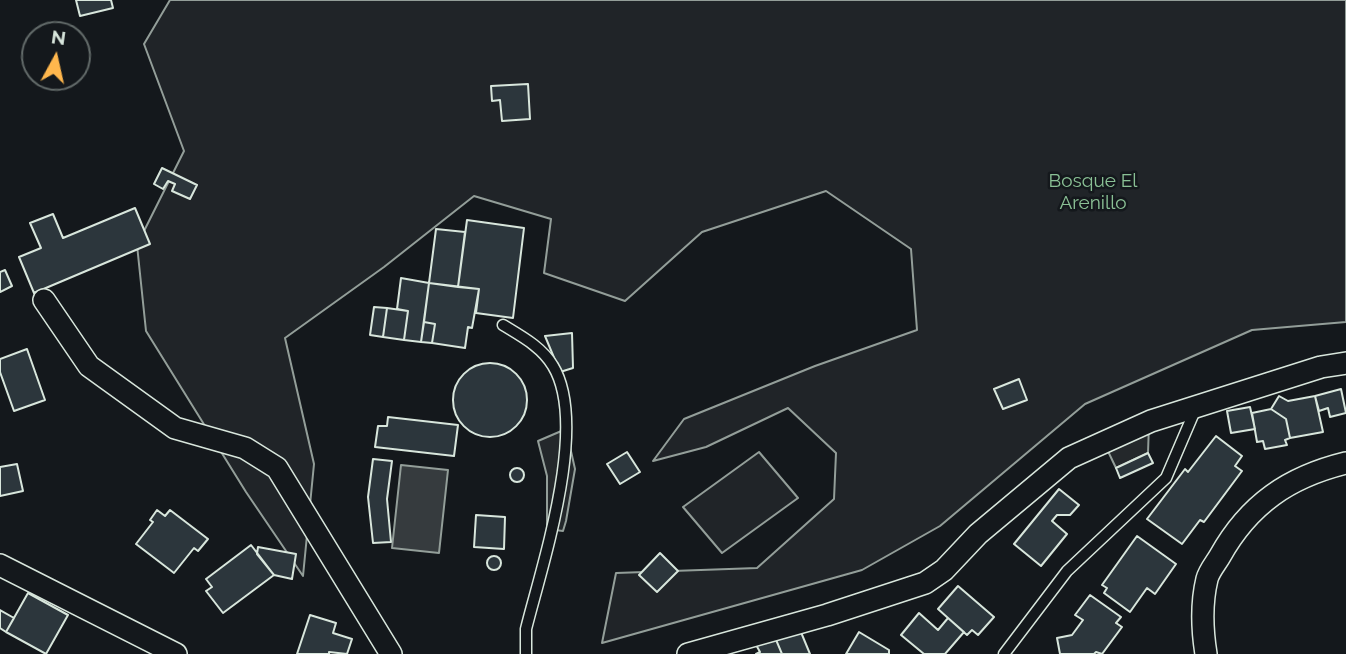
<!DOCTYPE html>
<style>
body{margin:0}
#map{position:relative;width:1346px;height:654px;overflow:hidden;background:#14181c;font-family:Raleway,sans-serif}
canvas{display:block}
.north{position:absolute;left:21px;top:21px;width:70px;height:70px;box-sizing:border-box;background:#14181c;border:2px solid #626a69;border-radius:50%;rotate:8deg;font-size:19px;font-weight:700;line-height:28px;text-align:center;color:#d8e6dc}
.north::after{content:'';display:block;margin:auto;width:24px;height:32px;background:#ffb74d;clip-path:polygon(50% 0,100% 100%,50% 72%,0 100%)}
</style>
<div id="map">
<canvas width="1346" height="654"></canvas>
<div class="north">N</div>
</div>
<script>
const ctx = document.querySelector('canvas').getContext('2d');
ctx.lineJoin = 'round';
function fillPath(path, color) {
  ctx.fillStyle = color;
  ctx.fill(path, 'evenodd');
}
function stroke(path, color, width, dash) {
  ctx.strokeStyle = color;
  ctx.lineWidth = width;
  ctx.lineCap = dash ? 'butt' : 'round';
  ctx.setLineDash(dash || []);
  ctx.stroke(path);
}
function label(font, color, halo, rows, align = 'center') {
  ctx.font = font + ' Raleway,sans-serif';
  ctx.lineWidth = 5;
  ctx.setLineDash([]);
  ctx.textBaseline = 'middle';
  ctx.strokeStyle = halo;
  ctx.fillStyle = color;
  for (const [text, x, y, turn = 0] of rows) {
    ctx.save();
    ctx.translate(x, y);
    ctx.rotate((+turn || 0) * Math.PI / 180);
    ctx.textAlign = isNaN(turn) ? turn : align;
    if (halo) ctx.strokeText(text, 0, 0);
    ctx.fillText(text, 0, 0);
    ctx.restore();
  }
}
const green = new Path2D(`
 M170,0H1346V322L1252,330L1085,404L940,526L862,570L602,643L616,573L757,568L834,499L836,453L788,408L706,447L653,461L684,419L815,366L917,330L911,249L826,191L702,232L625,301L544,273L551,219L474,196L384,267L285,338L314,464L303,576L246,492L146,331L137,245L184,151L144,44Z
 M759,452L798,498L722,553L683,507Z`);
fillPath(green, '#202428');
stroke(green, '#939e99', 2);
const parking = new Path2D(`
 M1149,424L1148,453L1116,468L1105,445Z
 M566,429L575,469L566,521L563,531L547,529V476L538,441Z`);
fillPath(parking, '#24282b');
stroke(parking, '#939e99', 2);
const water = new Path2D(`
 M401,465L448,470L439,553L392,548Z`);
fillPath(water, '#363b3e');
stroke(water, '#939e99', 2);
const building = new Path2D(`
 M76,0H111L113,8L80,16Z
 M528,84L530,119L502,121L500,100L492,101L491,86Z
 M162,168L197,185L190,199L172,191L175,184L168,181L163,189L154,184Z
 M135,208L150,244L34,293L19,257L41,248L30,223L53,214L63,238Z
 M467,220L524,228L513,318L476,313L479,289L458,287Z
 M436,229L465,232L458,287L429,283Z
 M5,270L12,286L0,292V272Z
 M401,278L429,283L421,342L404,340L408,311L397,309Z
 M429,283L479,289L472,328L468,327L465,348L432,343L435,324L424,322Z
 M374,307L387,308L383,337L370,335Z
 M387,308L408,311L404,340L383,337Z
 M424,322L435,324L432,343L421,342Z
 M572,333L573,368L560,372L545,336Z
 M27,349L45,400L14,411L0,372V359Z
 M453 400a37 37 0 1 1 74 0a37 37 0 1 1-74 0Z
 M1019,379L1027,400L1003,409L994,389Z
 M1341,389L1346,413L1330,417L1328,408L1319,411L1315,396Z
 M1279,396L1288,401L1315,396L1323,432L1290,438L1286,419L1271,409Z
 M1250,407L1255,429L1231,433L1227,411Z
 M1271,409L1286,419L1290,438L1285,440L1287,445L1265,449L1263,441L1257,442L1252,413Z
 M388,417L458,425L454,456L375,447L378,426H387Z
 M1216,436L1242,456L1235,466L1242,471L1204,522L1200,520L1182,544L1147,519L1185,469L1188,472Z
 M627,452L640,472L620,484L607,464Z
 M1148,453L1153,463L1120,478L1116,468Z
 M373,459L392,461L387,499L391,542L373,543L368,497Z
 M17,464L23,491L0,496V467Z
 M510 475a7 7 0 1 1 14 0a7 7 0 1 1-14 0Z
 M1059,489L1079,505L1070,515H1057L1052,521L1067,534L1041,566L1014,544Z
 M157,510L165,516L170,510L208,539L198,551L194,548L174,573L136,544L153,522L150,520Z
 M476,515L505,517L504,549L474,547Z
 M1137,536L1176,564L1155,594L1147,588L1130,612L1104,593L1107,588L1102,585Z
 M251,545L274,575L223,613L206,591L212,587L206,579Z
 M258,547L296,554L292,579L274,575L257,554Z
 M660,553L678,571L657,592L639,575Z
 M487 563a7 7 0 1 1 14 0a7 7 0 1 1-14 0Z
 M958,586L994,617L978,635L972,630L967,635L938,609Z
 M28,593L68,615L46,654L6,632Z
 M1090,595L1121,617L1116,623L1122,627L1102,654L1096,652L1094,654H1060L1057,638L1072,635L1083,620L1075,615Z
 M0,610L14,618L6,632L0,628Z
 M919,613L938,630L948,618L964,632L945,654H924L901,635Z
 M310,615L336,623L333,633L352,639L347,654L329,652V654H297Z
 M798,625L810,654H782L774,635Z
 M859,632L889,650V654H846Z
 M774,635L782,654H756L760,652L755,643Z`);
fillPath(building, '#2c363c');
stroke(building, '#d8e6dc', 2);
const lane = new Path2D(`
 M503,325C521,336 542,347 553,366C589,425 542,565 526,629V654
 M1004,654L1067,571L1166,478L1196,408`);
const street = new Path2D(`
 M44,300L89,366L175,428L245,448L277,468L391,654
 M0,565L176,654
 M688,654L827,615L925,583L944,570L978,534L1069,458L1151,421L1321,367L1346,363
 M1206,654C1202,629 1201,604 1207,579C1209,571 1216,563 1220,556C1249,504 1289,477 1346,463`);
stroke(lane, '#d8e6dc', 13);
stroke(street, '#d8e6dc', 24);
stroke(lane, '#14181c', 10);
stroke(street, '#14181c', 21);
label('19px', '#8ac095', '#14181c', [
 ["Bosque El",1093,181],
 ["Arenillo",1093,203]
]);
</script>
